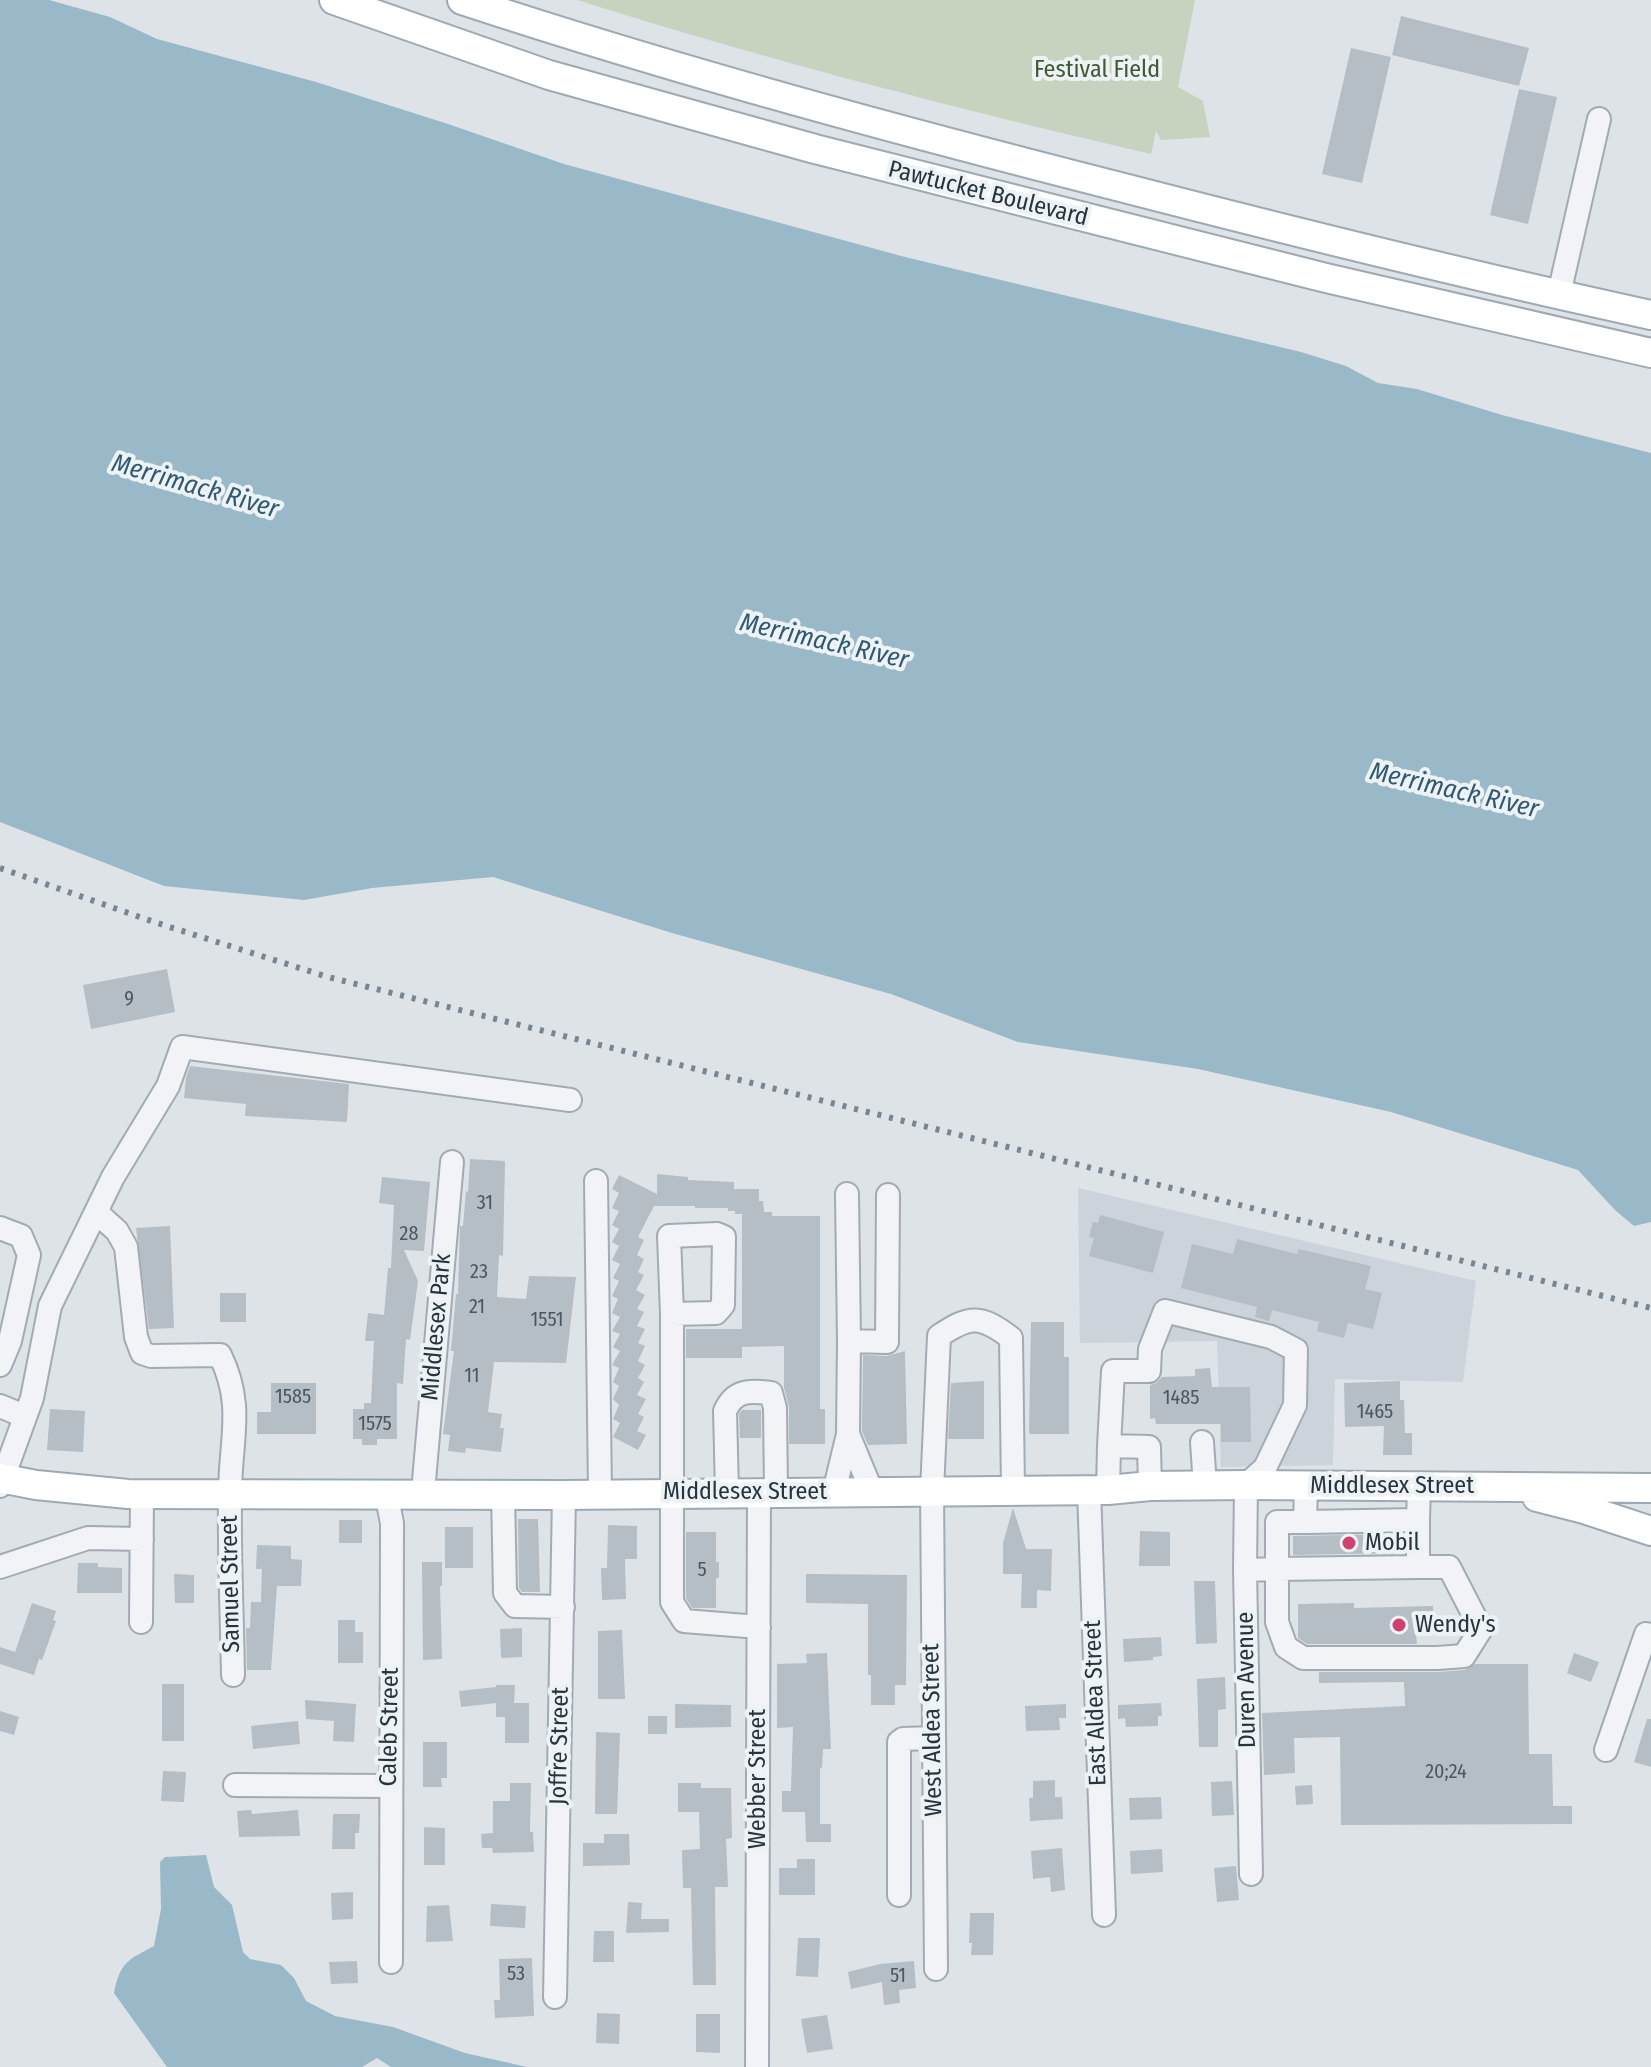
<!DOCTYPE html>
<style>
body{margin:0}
canvas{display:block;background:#dee3e8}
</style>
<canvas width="1651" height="2067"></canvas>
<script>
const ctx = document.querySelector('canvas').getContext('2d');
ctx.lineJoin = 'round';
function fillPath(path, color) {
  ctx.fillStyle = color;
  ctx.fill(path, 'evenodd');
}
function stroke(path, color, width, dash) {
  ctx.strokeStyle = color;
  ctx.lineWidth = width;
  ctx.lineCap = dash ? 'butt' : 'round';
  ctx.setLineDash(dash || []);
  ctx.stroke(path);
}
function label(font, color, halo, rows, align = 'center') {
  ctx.font = font + ' "Fira Sans Condensed",sans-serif';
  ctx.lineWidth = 8;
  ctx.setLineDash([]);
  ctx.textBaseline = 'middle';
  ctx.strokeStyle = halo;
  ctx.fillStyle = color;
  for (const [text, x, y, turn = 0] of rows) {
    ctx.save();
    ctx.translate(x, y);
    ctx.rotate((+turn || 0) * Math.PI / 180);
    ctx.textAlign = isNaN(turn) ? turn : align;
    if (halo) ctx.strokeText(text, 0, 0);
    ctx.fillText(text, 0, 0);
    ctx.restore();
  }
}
fillPath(new Path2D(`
 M1078,1188L1476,1281L1463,1382L1335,1379L1333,1465L1221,1467L1217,1341L1080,1343Z`), '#ccd3da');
fillPath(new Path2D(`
 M577,0H1195L1178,87L1203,101L1210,137L1161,140L1156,131L1151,154C958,109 766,60 577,0Z`), '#c7d2bf');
fillPath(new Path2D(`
 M0,0H49L110,17L157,39L316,82L448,124L564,164L905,257L1301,352L1346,366L1378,383L1417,389L1502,415L1651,453V1222L1634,1226L1615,1210L1578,1170L1391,1112L1198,1069L1018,1042L891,994L672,933L493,877L372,888L304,900L164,886L0,822Z
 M206,1855L214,1887L232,1905L243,1952L250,1959L281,1965L294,1978L306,2001L335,2016L393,2027L465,2053L527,2067H391L377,2058L362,2067H167L114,1993C120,1962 128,1960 154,1946L161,1909L160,1862L165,1857Z`), '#99b8c8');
fillPath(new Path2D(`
 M1401,16L1529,48L1519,86L1392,55Z
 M1351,48L1391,57L1362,183L1322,174Z
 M1519,89L1557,97L1528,224L1490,215Z
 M167,969L175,1012L91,1029L83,985Z
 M190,1066L349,1084L347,1122L245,1116L246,1104L184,1098L186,1078Z
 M470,1159L505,1161L503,1256L499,1255L497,1297L526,1299L529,1276L576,1277L566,1363L494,1362L488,1412L502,1414L500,1428H504L501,1452L466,1448L465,1453L448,1451L450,1435L443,1434L454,1351H451L456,1294H458L460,1226H463L466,1191L468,1192Z
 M657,1174L688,1177V1180L734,1182V1189H759V1201H763L764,1212H772V1216H820V1409H825V1444H789V1407L784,1388V1346L742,1347V1358H686V1329H742V1214H735V1211H728V1208H695V1206H654L638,1237L644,1240L637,1255L644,1259L638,1272L644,1275L636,1290L645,1295L637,1309L644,1312L637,1326L645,1329L638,1343L645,1346L638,1361L645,1365L638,1378L644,1382L637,1395L646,1399L638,1414L644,1417L637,1431L646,1435L638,1450L613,1437L620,1423L613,1419L619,1405L613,1399L619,1386L613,1382L619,1368L612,1365L620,1351L613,1347L620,1334L612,1331L620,1317L612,1313L618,1299L612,1296L619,1281L613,1278L620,1264L612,1260L619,1246L612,1242L619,1229L612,1225L619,1211L612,1208L619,1193L612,1189L619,1175L657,1194Z
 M382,1177L430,1182L424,1251L404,1250L418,1281L410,1340L406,1339L403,1384L397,1383V1439H377V1445H362V1439H353V1409H364V1403H371L374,1341H365L368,1313L384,1315L388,1268H391L394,1205L379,1203Z
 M1100,1215L1164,1232L1153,1273L1089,1256L1094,1238L1089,1237L1093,1222L1098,1223Z
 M170,1226L174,1328L149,1329L136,1228Z
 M1237,1239L1297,1254L1299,1249L1371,1266L1365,1289L1382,1293L1373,1329L1348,1323L1344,1338L1317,1331L1319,1322L1272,1310L1269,1321L1255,1317L1257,1307L1181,1288L1192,1244L1233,1254Z
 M220,1293H246V1322H220Z
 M1031,1322H1064V1357H1069V1434H1029Z
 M905,1351L907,1444L868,1445L862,1431L863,1355L887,1356Z
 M1210,1368L1212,1387H1250L1251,1442H1221V1424H1156L1155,1418L1150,1419V1385L1156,1383L1162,1377L1195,1376V1369Z
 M984,1381V1439H948L951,1383Z
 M1400,1381V1400H1404L1405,1433H1412V1455H1383L1384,1426L1345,1427L1344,1383Z
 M271,1383H316V1434H257V1412H271Z
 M50,1409L85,1411L83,1452L47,1450Z
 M742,1410H761V1438H740L739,1414Z
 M1013,1508L1026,1549H1052L1051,1591L1037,1590V1608H1021L1022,1574H1003V1543Z
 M518,1519H538L540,1592H522L519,1588Z
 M339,1520H362V1543H339Z
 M608,1525L637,1526V1559H625L626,1599L602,1600L601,1568H607Z
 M445,1527H473V1568H445Z
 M1140,1531L1170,1532V1566H1139Z
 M686,1532H716V1562H719V1578H716V1608H692L686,1598Z
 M1404,1534V1553L1293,1555V1536Z
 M257,1545L291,1546V1559L302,1560L301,1586H277L271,1670H247L246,1628H250L251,1602H261L262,1569H256Z
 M422,1562H442V1586H440L442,1659L423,1660Z
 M78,1563H98V1567L122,1568V1593H77Z
 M174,1574L194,1575V1603H175Z
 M806,1574L907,1575L906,1685H895V1705H871V1675H868V1604L806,1603Z
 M1194,1581H1215L1217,1643L1196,1644Z
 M32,1603L56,1611L53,1620L56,1621L42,1660L39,1659L34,1675L0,1664V1647L15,1652Z
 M1354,1603V1608L1433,1606L1434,1634L1416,1635L1417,1644H1307L1298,1638V1604Z
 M338,1620H355V1632H363V1663H338Z
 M522,1628V1657L501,1658L500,1629Z
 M622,1630L625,1699H598V1631Z
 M1161,1637L1162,1656L1153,1657V1660L1124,1662L1123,1639Z
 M827,1653L831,1749H823L822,1768H820V1824H831V1842H806L805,1812H782V1791H791L793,1727L777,1728V1664L807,1663L806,1654Z
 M1574,1653L1599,1662L1591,1682L1567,1673Z
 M1475,1664H1528L1529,1754H1552L1553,1806H1572V1824L1341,1825L1340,1737L1294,1738L1295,1773L1264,1775L1262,1713L1405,1706L1404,1682L1319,1683V1672H1438L1465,1670Z
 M1225,1677L1226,1709L1218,1710V1747H1199L1197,1679Z
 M162,1684H184V1741H162Z
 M496,1685H515L514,1703H529V1743H505V1717H496V1703L461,1707L459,1691L496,1687Z
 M305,1700L356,1704L354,1742L333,1741L334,1721L306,1719Z
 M1161,1703L1162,1716H1158V1726L1126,1727L1125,1718L1118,1719V1705Z
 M675,1704L731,1705V1727L675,1728Z
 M1066,1704V1718H1059L1060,1730L1026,1731L1025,1706Z
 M0,1711L19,1717L14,1735L0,1731Z
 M648,1716H667V1734H648Z
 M1647,1719H1651V1767L1634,1762Z
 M298,1721L300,1744L253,1749L251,1726Z
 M596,1732L620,1733L617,1814H595Z
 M423,1742H447V1778H441L442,1787H423Z
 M163,1771L186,1772L184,1802L161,1801Z
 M1055,1780V1797H1062L1063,1819L1030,1821L1029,1798H1033V1781Z
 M1232,1781L1234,1815L1212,1816L1211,1782Z
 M510,1783H531L530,1832H533L534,1852L493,1853L492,1848H482L481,1834L493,1833V1801H510Z
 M678,1783H701V1788H731L732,1838L726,1839L728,1887H715L716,1985H693L691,1888H683L682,1850L700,1849L699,1812H678Z
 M1312,1785L1313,1804L1296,1805L1295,1786Z
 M1161,1797L1162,1819L1130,1820L1129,1798Z
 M251,1810L252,1814L298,1810L300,1836L239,1837L237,1811Z
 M333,1814H360L359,1833H355V1849H332Z
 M424,1827L445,1828V1865H424Z
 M604,1834H629L630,1865L583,1866V1843H604Z
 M1062,1848L1065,1890L1051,1892L1050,1877L1033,1879L1031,1851Z
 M1162,1849L1163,1872L1131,1874L1130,1851Z
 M797,1859H815V1895H779V1868H797Z
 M1236,1866L1239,1900L1217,1902L1214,1868Z
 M353,1892V1919L332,1920L331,1893Z
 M628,1902L642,1903L641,1919H669V1932L626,1933Z
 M491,1904L526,1906L525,1928L490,1926Z
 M449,1905L453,1941L426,1942L427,1906Z
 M970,1913H994L993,1955H971L972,1943H969Z
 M594,1931H614V1962H593Z
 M798,1938H820L818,1977L796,1976Z
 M532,1958L534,2016L495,2018L494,2000H500L499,1959Z
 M357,1961L358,1983L331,1984L329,1962Z
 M914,1961L916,1988L899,1990L900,2003L884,2005L882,1982L851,1989L848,1972L880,1964Z
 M597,2013L620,2014L619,2044L596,2043Z
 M696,2014H720V2053L696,2052Z
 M827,2015L833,2049L807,2053L801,2019Z`), '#b5bec4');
const minor = new Path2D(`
 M1559,294L1599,119
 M596,1181L600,1493
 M847,1194L849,1341
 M96,1212L117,1231L126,1247L136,1337L142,1353L151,1356L220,1355C245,1406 230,1440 230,1494C229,1554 232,1615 233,1675
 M0,1228L21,1236L29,1255L10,1341L0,1365
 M672,1314L669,1236L717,1234L724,1237L723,1305L716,1313L672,1314V1602L684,1621L759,1627
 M0,1406L24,1416
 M848,1434L849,1341L887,1342L888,1195
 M1202,1442L1205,1486
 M1109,1446L1113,1371H1149L1150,1349L1165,1311L1271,1337L1296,1350L1295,1405L1265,1468L1246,1485L1245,1570L1251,1874
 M0,1486L32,1398L50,1306L113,1177L168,1086L182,1047L570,1100
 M1089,1490L1104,1915
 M1108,1490L1109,1446L1149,1447L1150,1486
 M423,1492L452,1162
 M727,1492L725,1411C735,1389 749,1391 771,1393L775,1408L776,1492
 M834,1492L848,1434L872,1492
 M386,1493L392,1523L391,1962
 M503,1493L505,1593L515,1606L563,1607
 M1418,1520V1567L1277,1569V1622L1286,1647L1303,1658H1437L1464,1656L1481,1629L1449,1567H1418
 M1305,1522L1418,1520L1419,1485
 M0,1567L88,1538L142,1539
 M1245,1570L1277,1569V1522H1305L1306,1486
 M141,1622L142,1494
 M1606,1750L1646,1634L1651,1636
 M235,1785L389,1786
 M899,1895V1742L903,1739L933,1738
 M936,1969L932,1491L939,1336C970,1315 981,1315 1011,1338L1013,1490
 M555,1997L564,1495
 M757,2067L759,1492`);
const major = new Path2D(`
 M334,0L549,75L815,149L1326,278L1651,353
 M462,0C681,72 904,132 1128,189C1302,234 1476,277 1651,315
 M0,1478L36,1485L128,1494L564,1495L1108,1490L1150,1486L1246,1485L1651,1488
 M1537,1497L1584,1509L1651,1531`);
stroke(minor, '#a3abb2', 26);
stroke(major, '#9daab3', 32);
stroke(minor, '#f1f3f6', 22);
stroke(major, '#fff', 28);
stroke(new Path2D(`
 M0,868L154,922L328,977L1651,1308`), '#778691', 6, [4, 8]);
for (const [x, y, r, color] of [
 [1349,1543,8,"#ce4270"],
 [1399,1625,8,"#ce4270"]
]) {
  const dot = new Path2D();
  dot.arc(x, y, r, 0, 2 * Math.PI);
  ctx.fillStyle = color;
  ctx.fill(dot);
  stroke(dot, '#edf2f5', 3);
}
label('20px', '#4a5660', null, [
 ["9",129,999],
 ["31",485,1203],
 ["28",409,1234],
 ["23",479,1272],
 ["21",477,1307],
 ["1551",547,1320],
 ["11",472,1376],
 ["1585",293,1397],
 ["1485",1181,1398],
 ["1465",1375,1412],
 ["1575",375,1424],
 ["5",702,1570],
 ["20;24",1446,1772],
 ["53",516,1974],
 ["51",898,1976]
]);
label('24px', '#425a34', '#edf2f5', [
 ["Festival Field",1097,70]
]);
label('24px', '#27343e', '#edf2f5', [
 ["Pawtucket Boulevard",988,194,14],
 ["Middlesex Park",437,1327,-85],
 ["Middlesex Street",1392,1486],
 ["Middlesex Street",745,1492],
 ["Samuel Street",231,1584,-91],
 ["Duren Avenue",1247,1680,-91],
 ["East Aldea Street",1096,1703,-92],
 ["Caleb Street",390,1727,-89],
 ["West Aldea Street",933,1730,-91],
 ["Joffre Street",560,1746,-89],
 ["Webber Street",758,1779,-90]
]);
label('24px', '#27343e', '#edf2f5', [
 ["Mobil",1365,1543],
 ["Wendy's",1415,1625]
], 'left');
label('italic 26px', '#315a72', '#edf2f5', [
 ["Merrimack River",195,487,16],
 ["Merrimack River",824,642,13],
 ["Merrimack River",1454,791,13]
]);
</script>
